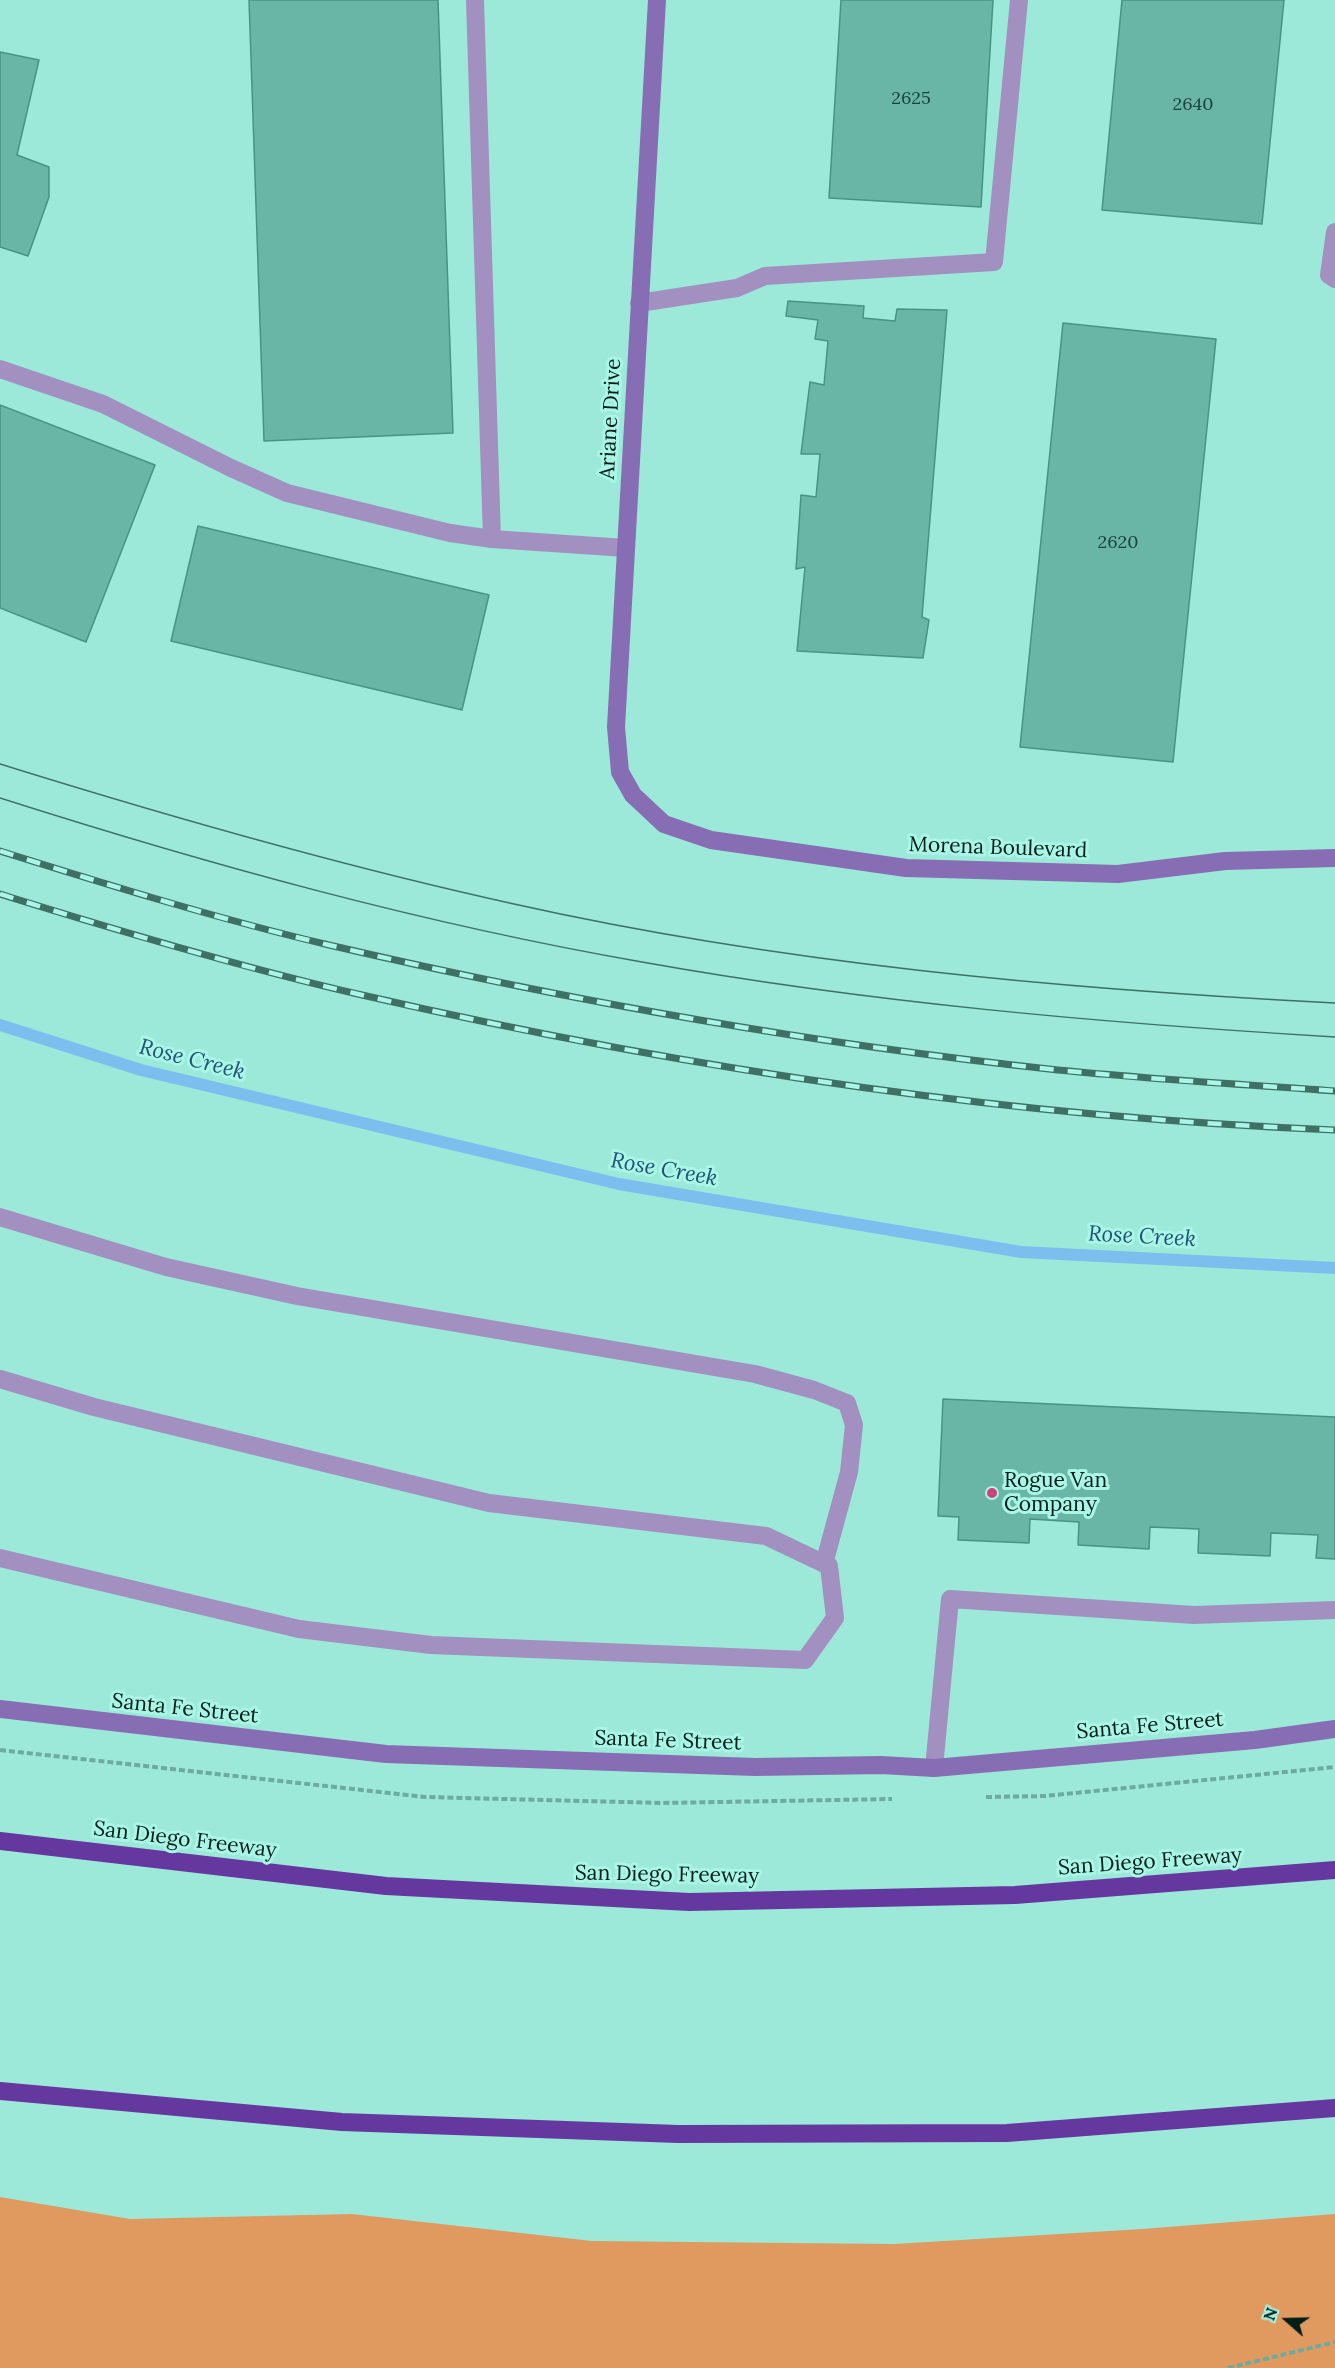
<!DOCTYPE html>
<style>
body{margin:0}
#map{position:relative;width:1335px;height:2368px;overflow:hidden;background:#9ce9d9;font-family:Lora,serif}
canvas{display:block}
.north{position:absolute;left:1257px;top:2290px;width:60px;height:60px;-webkit-text-stroke:4px #a9f6e6;paint-order:stroke;rotate:290deg;font-size:16px;font-weight:700;line-height:24px;text-align:center;color:#001d18}
.north::after{content:'';display:block;margin:auto;width:21px;height:27px;background:#001d18;clip-path:polygon(50% 0,100% 100%,50% 72%,0 100%)}
</style>
<div id="map">
<canvas width="1335" height="2368"></canvas>
<div class="north">N</div>
</div>
<script>
const ctx = document.querySelector('canvas').getContext('2d');
ctx.lineJoin = 'round';
function fillPath(path, color) {
  ctx.fillStyle = color;
  ctx.fill(path, 'evenodd');
}
function stroke(path, color, width, dash) {
  ctx.strokeStyle = color;
  ctx.lineWidth = width;
  ctx.lineCap = dash ? 'butt' : 'round';
  ctx.setLineDash(dash || []);
  ctx.stroke(path);
}
function label(font, color, halo, rows, align = 'center') {
  ctx.font = font + ' Lora,serif';
  ctx.lineWidth = 6;
  ctx.setLineDash([]);
  ctx.textBaseline = 'middle';
  ctx.strokeStyle = halo;
  ctx.fillStyle = color;
  for (const [text, x, y, turn = 0] of rows) {
    ctx.save();
    ctx.translate(x, y);
    ctx.rotate((+turn || 0) * Math.PI / 180);
    ctx.textAlign = isNaN(turn) ? turn : align;
    if (halo) ctx.strokeText(text, 0, 0);
    ctx.fillText(text, 0, 0);
    ctx.restore();
  }
}
fillPath(new Path2D(`
 M0,2197L130,2219L352,2214L592,2241L894,2244L1142,2229L1335,2214V2368H0Z`), '#e09a5f');
stroke(new Path2D(`
 M0,1025L141,1070L619,1184L1021,1252L1335,1268`), '#7cbfee', 12);
const building = new Path2D(`
 M249,0H438L453,433L264,441Z
 M841,0H993L981,207L829,198Z
 M1122,0H1284L1262,224L1102,210Z
 M0,52L39,60L17,155L49,167V197L28,256L0,247Z
 M788,301L864,306L863,318L895,321L897,309L947,310L922,617L929,620L923,658L797,651L805,567L796,569L801,495L816,497L820,454H801L810,382L824,385L828,341L815,339L818,320L786,316Z
 M1063,323L1216,339L1173,762L1020,747Z
 M0,405L155,465L86,642L0,608Z
 M198,526L489,595L462,710L171,641Z
 M943,1399L1335,1417V1559L1316,1558L1318,1535L1271,1533L1270,1556L1198,1553L1199,1529L1150,1527L1149,1549L1078,1545L1079,1522L1030,1519L1029,1543L958,1540L959,1517L938,1516Z`);
fillPath(building, '#69b5a6');
stroke(building, '#479486', 1.5);
stroke(new Path2D(`
 M0,1750L425,1797L662,1803L892,1799
 M986,1797L1045,1796L1335,1767
 M1228,2368L1335,2342`), '#6dab9f', 4, [6, 3]);
stroke(new Path2D(`
 M475,0L492,539
 M1335,232L1329,275L1335,279
 M639,303L737,288L765,276L994,262L1019,0
 M0,369L103,404L231,468L287,493L450,533L492,539L626,548
 M0,1217L166,1267L297,1296L755,1374L814,1390L847,1403L854,1425L849,1472L824,1564
 M0,1379L94,1407L489,1503L766,1536L829,1566L835,1618L805,1660L431,1645L299,1629L0,1558
 M934,1768L950,1599L1194,1615L1335,1610`), '#a190c0', 18);
stroke(new Path2D(`
 M657,0L616,727L620,772L633,795L664,824L711,840L906,868L1118,874L1225,861L1335,858
 M0,1709L386,1754L755,1767L881,1765L934,1768L1255,1740L1335,1729`), '#876db3', 18);
stroke(new Path2D(`
 M0,1841L386,1886L689,1902L1015,1895L1335,1870
 M0,2091L342,2122L678,2134L1007,2133L1335,2108`), '#65389f', 18);
stroke(new Path2D(`
 M0,764C170,817 341,866 514,904C783,964 1061,989 1335,1003
 M0,798C210,865 424,924 642,962C871,1003 1103,1023 1335,1037`), '#3f7066', 1.5);
const rail = new Path2D(`
 M0,851C109,885 218,919 329,945C566,1000 807,1043 1049,1069C1144,1079 1240,1084 1335,1091
 M0,894C119,931 240,967 362,995C681,1068 1007,1117 1335,1130`);
stroke(rail, '#3f7066', 7);
stroke(rail, '#a9f6e6', 4.5, [14]);
for (const [x, y, r, color] of [
 [992,1493,6,"#cd4379"]
]) {
  const dot = new Path2D();
  dot.arc(x, y, r, 0, 2 * Math.PI);
  ctx.fillStyle = color;
  ctx.fill(dot);
  stroke(dot, '#a9f6e6', 2);
}
label('18px', '#1a433c', null, [
 ["2625",911,99],
 ["2640",1193,105],
 ["2620",1118,543]
]);
label('21px', '#001d18', '#a9f6e6', [
 ["Ariane Drive",611,419,-87],
 ["Morena Boulevard",998,848,2],
 ["Santa Fe Street",185,1709,6],
 ["Santa Fe Street",1150,1726,-5],
 ["Santa Fe Street",668,1741,2],
 ["San Diego Freeway",185,1840,7],
 ["San Diego Freeway",1150,1862,-4],
 ["San Diego Freeway",667,1875,1]
]);
label('21px', '#001d18', '#a9f6e6', [
 ["Rogue Van",1004,1481],
 ["Company",1004,1505]
], 'left');
label('italic 22px', '#225475', '#a9f6e6', [
 ["Rose Creek",192,1060,14],
 ["Rose Creek",664,1170,10],
 ["Rose Creek",1142,1237,3]
]);
</script>
